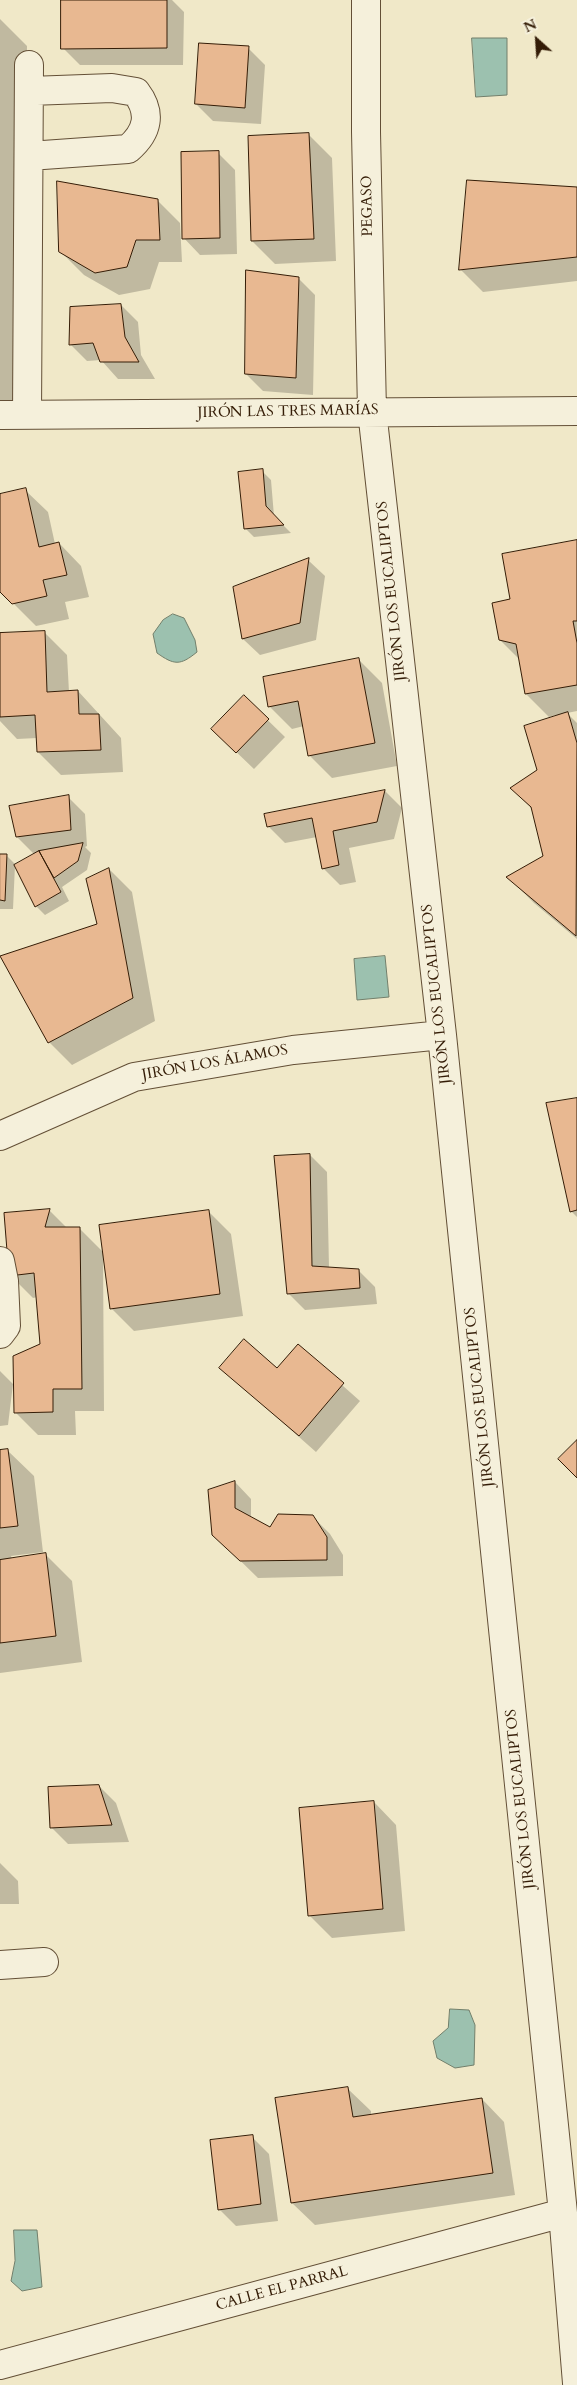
<!DOCTYPE html>
<meta charset="utf-8">
<style>
body{margin:0}
#map{position:relative;width:577px;height:2385px;overflow:hidden;background:#f0e8c8;font-family:Cardo,serif}
canvas{display:block}
.north{position:absolute;left:512px;top:15px;width:50px;height:50px;-webkit-text-stroke:4px #f5f0db;paint-order:stroke;rotate:334deg;font-size:14px;font-weight:700;line-height:20px;text-align:center;color:#341c06}
.north::after{content:'';display:block;margin:auto;width:18px;height:22px;background:#341c06;clip-path:polygon(50% 0,100% 100%,50% 72%,0 100%)}
</style>
<div id="map">
<canvas width="577" height="2385"></canvas>
<div class="north">N</div>
</div>
<script>
const ctx = document.querySelector('canvas').getContext('2d');
ctx.lineJoin = 'round';
function fillPath(path, color) {
  ctx.fillStyle = color;
  ctx.fill(path, 'evenodd');
}
function stroke(path, color, width, dash) {
  ctx.strokeStyle = color;
  ctx.lineWidth = width;
  ctx.lineCap = dash ? 'butt' : 'round';
  ctx.setLineDash(dash || []);
  ctx.stroke(path);
}
function label(font, color, halo, rows, align = 'center') {
  ctx.font = font + ' Cardo,serif';
  ctx.lineWidth = 4;
  ctx.setLineDash([]);
  ctx.textBaseline = 'middle';
  ctx.strokeStyle = halo;
  ctx.fillStyle = color;
  for (const [text, x, y, turn = 0] of rows) {
    ctx.save();
    ctx.translate(x, y);
    ctx.rotate((+turn || 0) * Math.PI / 180);
    ctx.textAlign = isNaN(turn) ? turn : align;
    if (halo) ctx.strokeText(text, 0, 0);
    ctx.fillText(text, 0, 0);
    ctx.restore();
  }
}
const water = new Path2D(`
 M472,38H507V95L476,97Z
 M173,614L184,618L195,640L197,652C180,666 174,665 157,653L153,634L163,620Z
 M385,956L389,997L357,1000L354,959Z
 M450,2009L469,2010L475,2025L474,2065L455,2068L437,2058L433,2041L448,2028Z
 M14,2230H37L42,2287L22,2291L11,2281L15,2261Z`);
fillPath(water, '#9cc1af');
stroke(water, '#727f6b', 1);
fillPath(new Path2D(`
 M63,0H172L184,12L183,65H80L63,48Z
 M0,19L27,46L22,402H0Z
 M248,48L265,65L261,124L213,121L196,104Z
 M309,135L332,158L336,261L275,264L252,241Z
 M218,153L235,170L237,254L200,255L182,236Z
 M577,188V281L483,292L460,269Z
 M157,200L180,223L182,262H159L150,289L119,295L84,275L61,252Z
 M298,278L315,295L313,395L263,391L246,374Z
 M121,305L138,322L141,355L155,379H118L101,360L87,361L70,344Z
 M262,471L271,480L274,516L291,533L254,537L245,528Z
 M25,490L48,512L55,544L59,543L81,566L89,597L65,602L69,619L36,626L0,590V496Z
 M577,541V711L567,713L577,723V939L534,903L508,877L545,857L532,809L512,788L538,770L557,717L556,715L549,717L526,694L520,660L500,640L512,600Z
 M308,560L325,576L316,640L260,655L243,639Z
 M44,632L67,655L69,692L78,691L121,738L123,772L61,775L38,752L37,738L17,739L0,721V634Z
 M359,660L382,683L397,766L332,778L309,755L304,726L292,729L269,706Z
 M244,697L285,737L254,769L230,746Z
 M385,791L402,808L394,839L349,848L356,882L340,885L323,868L317,837L285,843L268,826L265,815Z
 M68,797L85,814L87,846L85,847L91,853L87,870L62,887L69,901L45,915L36,906L15,865L13,909H0V855H6L16,865L35,855L17,837Z
 M109,869L132,892L155,1021L72,1065L49,1042L1,957L98,925Z
 M577,1099V1217L571,1211Z
 M310,1155L327,1172L329,1268L358,1270L375,1287L377,1304L305,1310L288,1293Z
 M49,1210L67,1228H79L103,1252L104,1411H75L76,1435H38L15,1412L42,1345L38,1297L33,1298L10,1275Z
 M208,1211L231,1234L243,1316L134,1331L112,1309Z
 M298,1346L360,1401L316,1452L221,1368L277,1369Z
 M0,1371L13,1384L8,1425L0,1426Z
 M7,1450L34,1476L43,1552L11,1556L12,1559L45,1554L72,1581L82,1662L0,1673V1451Z
 M235,1482L251,1499V1518L271,1529L312,1516L330,1534L343,1555V1576L258,1578L214,1535Z
 M99,1786L116,1803L129,1842L68,1844L51,1827Z
 M374,1802L396,1825L405,1931L332,1938L309,1915Z
 M0,1863L18,1881L19,1904H0Z
 M348,2089L371,2111V2116L482,2099L504,2122L515,2195L315,2225L292,2203Z
 M252,2137L269,2154L278,2221L236,2226L219,2209Z`), '#0003');
const building = new Path2D(`
 M61,0H167V48L61,49Z
 M199,43L249,46L245,108L195,104Z
 M309,133L314,239L251,241L248,136Z
 M219,151L220,238L182,239L181,152Z
 M467,180L577,187V257L459,270Z
 M57,181L158,199L160,240H136L127,267L95,273L59,252Z
 M246,270L299,277L296,378L245,374Z
 M121,304L125,337L139,362H100L93,343L69,345L70,307Z
 M263,469L266,506L284,525L244,529L238,472Z
 M26,488L39,547L59,542L67,575L43,580L47,596L12,604L0,592V494Z
 M577,540V621H573L577,643V685L525,694L516,644L499,640L492,603L510,599L502,554Z
 M309,558L300,623L242,639L233,587Z
 M45,631L47,692L78,690L79,714H99L101,750L37,752L35,715L0,717V633Z
 M359,658L375,743L308,756L298,701L268,707L263,677Z
 M244,695L269,719L236,753L211,729Z
 M568,712L577,743L576,936L506,877L543,856L531,807L510,788L537,770L524,726Z
 M385,790L377,822L333,831L339,865L322,869L312,818L267,827L264,814Z
 M69,795L71,830L16,837L9,806Z
 M83,843L78,861L54,878L39,851Z
 M39,851L61,892L35,907L14,865Z
 M0,854H7L5,901L0,900Z
 M109,868L133,998L48,1043L0,956L97,924L86,879Z
 M577,1098V1210L570,1212L546,1103Z
 M310,1154L312,1266L359,1269L360,1288L287,1294L274,1156Z
 M50,1209L45,1227H80L82,1389H53V1412L14,1413L13,1356L40,1344L34,1273L9,1276L4,1213Z
 M209,1210L220,1294L110,1309L99,1225Z
 M244,1339L277,1368L298,1344L344,1383L299,1436L219,1368Z
 M577,1440V1478L558,1459Z
 M8,1449L18,1526L0,1528V1450Z
 M235,1481V1508L270,1527L278,1514L313,1515L327,1537V1560L240,1561L212,1535L208,1490Z
 M46,1553L56,1636L0,1643V1560Z
 M99,1785L112,1825L50,1828L48,1787Z
 M374,1801L383,1909L308,1916L299,1808Z
 M348,2087L353,2117L482,2098L493,2173L291,2203L275,2098Z
 M253,2135L261,2204L218,2210L210,2140Z`);
fillPath(building, '#e8b891');
stroke(building, '#341c06', 1);
const minor = new Path2D(`
 M366,0V132L372,411L442,1035L563,2213L577,2383
 M29,156L128,149C148,132 152,113 136,92L112,88L30,91
 M0,415L577,411
 M27,415L29,65
 M0,1136L134,1077L293,1050L442,1035
 M0,1261L4,1281L6,1326L0,1334
 M0,1965L44,1962
 M0,2365L563,2213`);
stroke(minor, '#634f36', 30);
stroke(minor, '#f5f0db', 28);
label('15px', '#341c06', '#f5f0db', [
 ["PEGASO",368,206,-91],
 ["JIRÓN LAS TRES MARÍAS",288,412,-1],
 ["JIRÓN LOS EUCALIPTOS",392,591,-96],
 ["JIRÓN LOS EUCALIPTOS",437,994,-96],
 ["JIRÓN LOS ÁLAMOS",215,1063,-10],
 ["JIRÓN LOS EUCALIPTOS",480,1397,-96],
 ["JIRÓN LOS EUCALIPTOS",521,1799,-96],
 ["CALLE EL PARRAL",282,2289,-15]
]);
</script>
